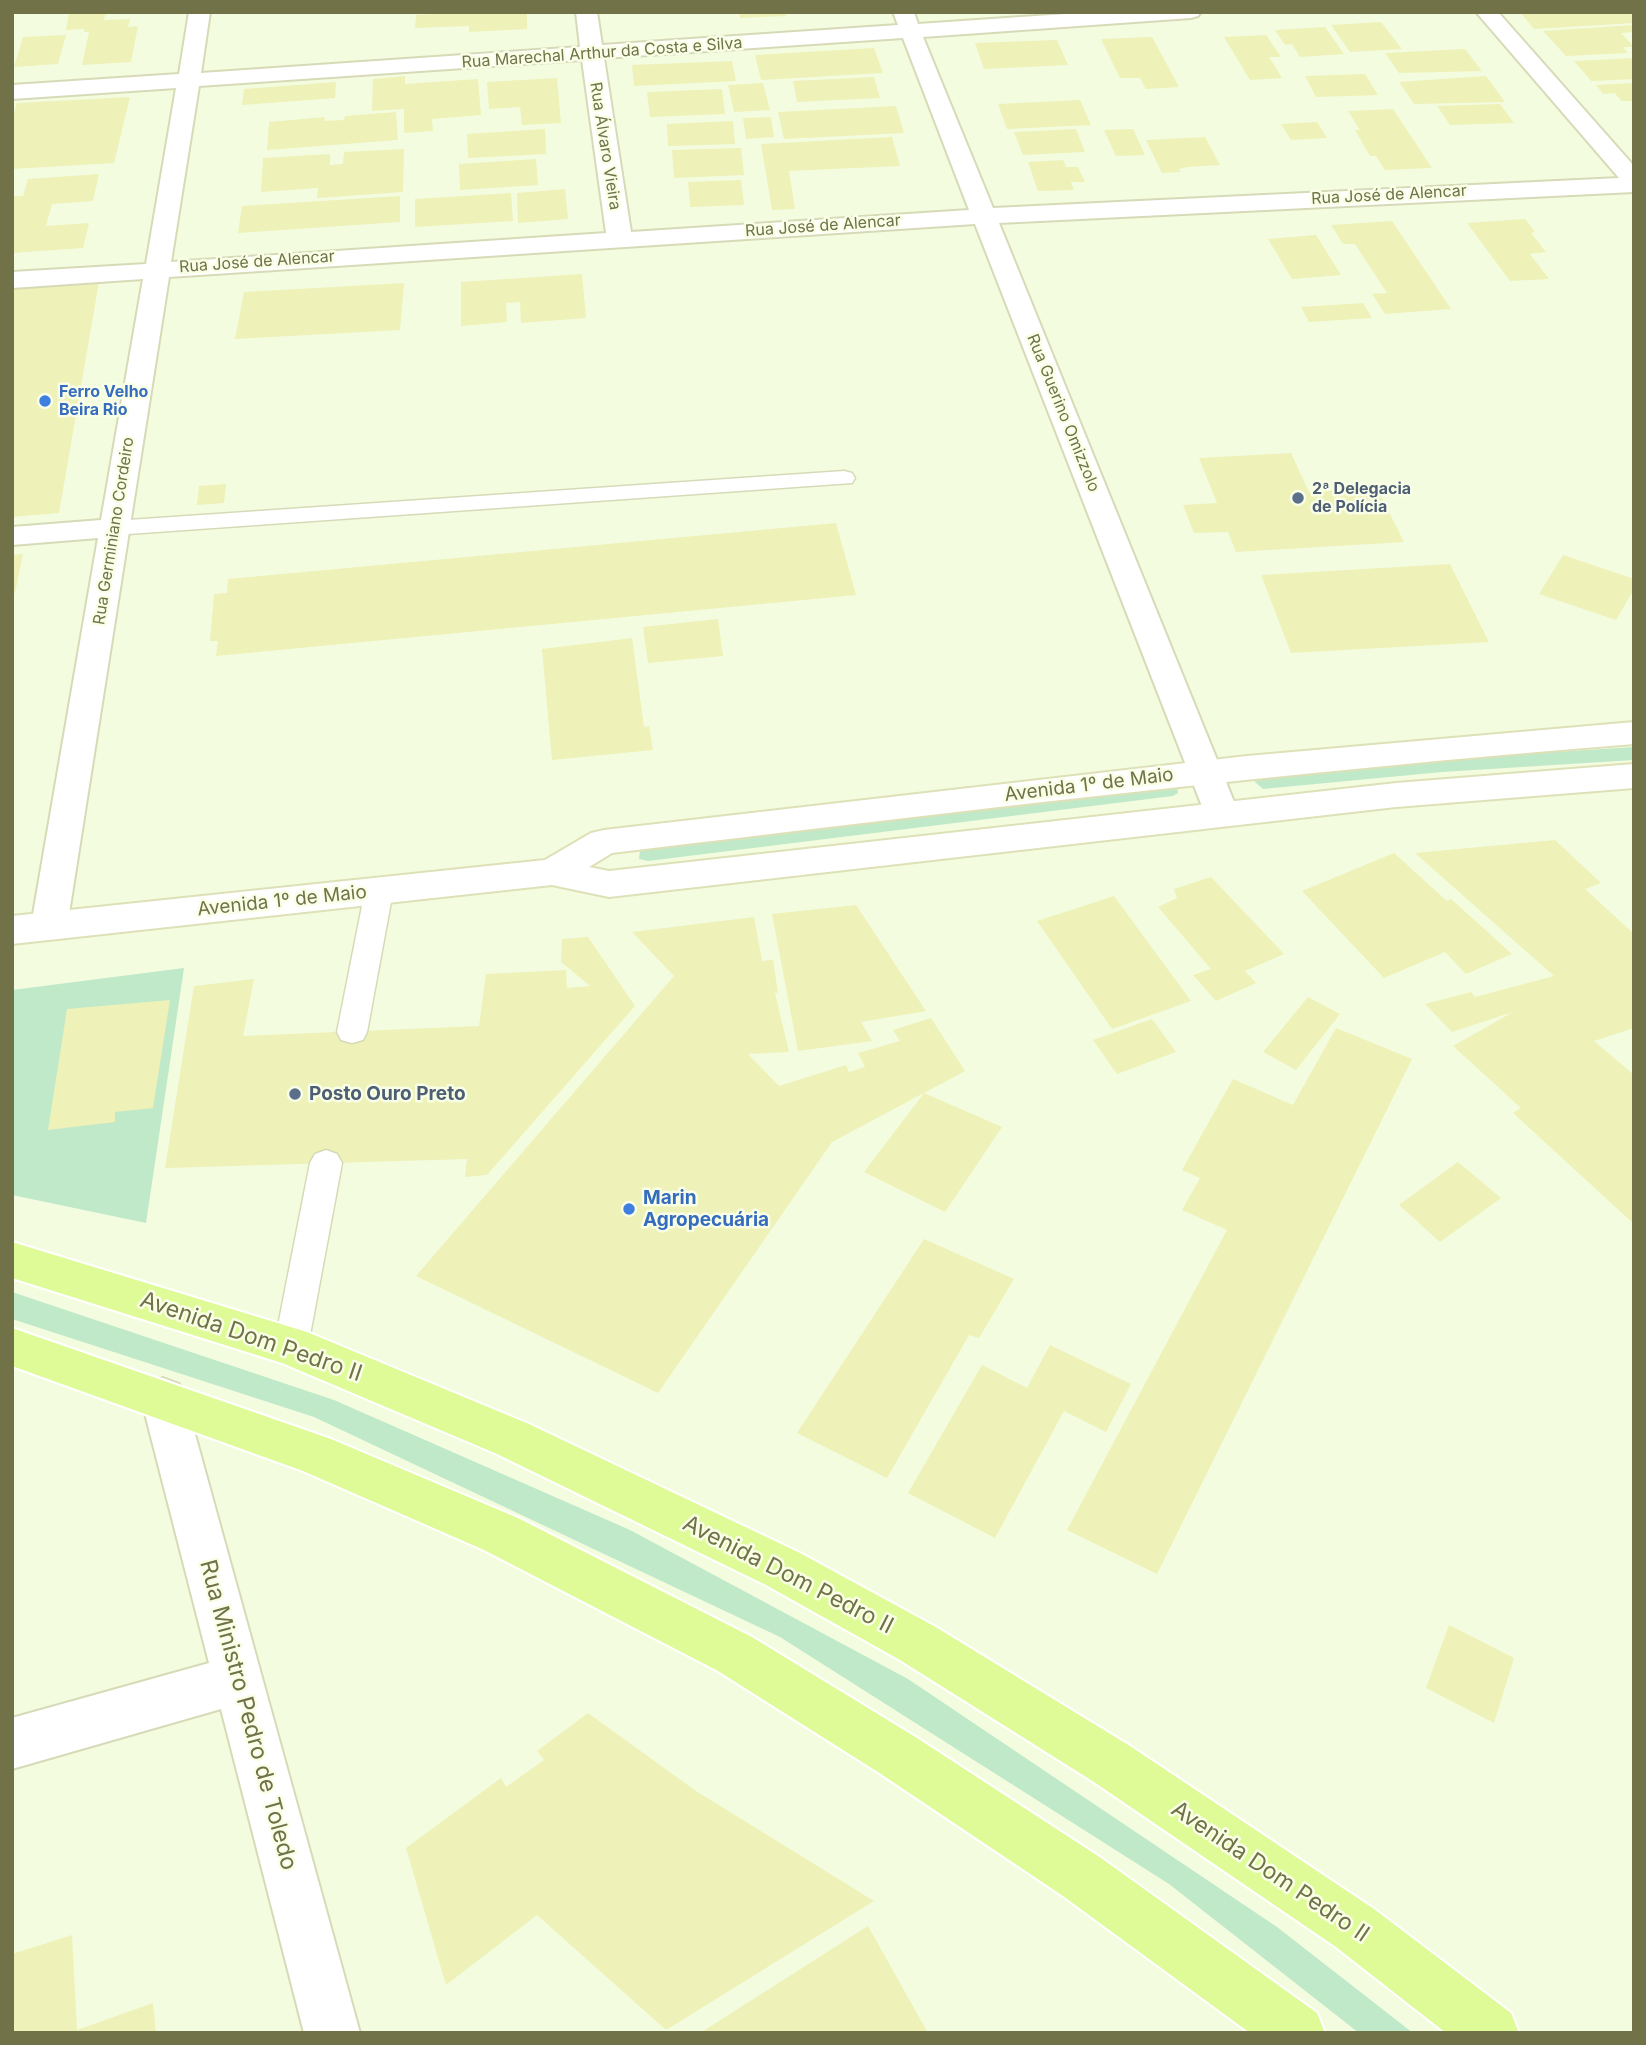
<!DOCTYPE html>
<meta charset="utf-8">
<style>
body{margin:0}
#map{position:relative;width:1646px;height:2045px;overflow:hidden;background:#f4fce0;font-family:Inter,sans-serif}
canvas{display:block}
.frame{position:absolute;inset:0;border:14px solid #727248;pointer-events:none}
</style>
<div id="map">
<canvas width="1646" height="2045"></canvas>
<div class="frame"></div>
</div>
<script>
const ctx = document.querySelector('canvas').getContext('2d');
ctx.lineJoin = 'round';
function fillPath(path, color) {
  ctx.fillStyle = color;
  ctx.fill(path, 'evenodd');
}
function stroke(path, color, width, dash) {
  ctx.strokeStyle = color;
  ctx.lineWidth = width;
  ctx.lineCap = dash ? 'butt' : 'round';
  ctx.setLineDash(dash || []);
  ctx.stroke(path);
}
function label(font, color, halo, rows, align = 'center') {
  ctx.font = font + ' Inter,sans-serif';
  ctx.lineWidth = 5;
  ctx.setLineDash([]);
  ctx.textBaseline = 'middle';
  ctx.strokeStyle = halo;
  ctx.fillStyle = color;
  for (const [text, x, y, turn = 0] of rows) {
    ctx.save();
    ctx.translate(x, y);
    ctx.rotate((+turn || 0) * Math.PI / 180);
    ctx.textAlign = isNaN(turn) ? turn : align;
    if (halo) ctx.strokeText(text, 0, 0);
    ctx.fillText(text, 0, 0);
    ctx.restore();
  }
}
fillPath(new Path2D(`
 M1634,747V760L1442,772L1263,789L1255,782V776L1442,759Z
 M1177,787L1178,793L1173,796L648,861L639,859L640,850Z
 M184,968L146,1223L12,1195V990Z
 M12,1292L334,1400L630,1530L908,1679L1277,1927L1413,2033H1359L1169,1884L780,1637L314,1417L12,1319Z`), '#bfe9c9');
fillPath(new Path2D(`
 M69,12H115L105,15L104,20L130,19L128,27L138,26L131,62L82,65L89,32H84V29L66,30Z
 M473,12H527V29L469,32V26L415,28L416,15Z
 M739,12H785L786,16L740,18Z
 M1520,12H1634V23L1534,29Z
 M1381,22L1402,49L1350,52L1331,25Z
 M1634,25V32L1621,33L1634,47H1623L1628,53L1566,56L1543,31Z
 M1325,27L1344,54L1300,57L1292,44L1285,45L1275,30Z
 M66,35L58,64L14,67L23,37Z
 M1266,35L1281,57H1269L1282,78L1250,80L1224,37Z
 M1152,37L1179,87L1146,89L1140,78H1120L1101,39Z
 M1057,40L1068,65L984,69L975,43Z
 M874,48L883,73L761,80L755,55Z
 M1465,49L1482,71L1399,73L1385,53Z
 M1634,58V79L1591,81L1574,61Z
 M732,61L736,81L634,86L632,65Z
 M1365,74L1378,95L1316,97L1305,76Z
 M405,76V84L478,79L481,115L432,119L433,131L404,133V109L372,111L373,79Z
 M1486,76L1505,102L1414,104L1399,82Z
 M874,77L880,98L797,102L793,81Z
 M557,78L561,123L522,125L520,107L489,109L487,82Z
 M336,82L335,98L242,105L244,89Z
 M763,83L770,110L734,112L728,85Z
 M1634,83V101H1621L1615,93L1603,94L1596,85Z
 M722,89L725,114L650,117L647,92Z
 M130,97L114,163L12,169V120L17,103Z
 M1080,100L1091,125L1007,129L998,104Z
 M1500,104L1514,123L1450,125L1437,106Z
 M896,106L904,133L784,139L778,112Z
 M1393,109L1432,168L1385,170L1376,156H1370L1355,130H1360L1348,111Z
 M396,112L398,140L267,150L269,122L325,117L324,121L344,120L345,116Z
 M771,117L774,137L746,139L743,118Z
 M733,121L735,144L668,146L667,124Z
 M1317,122L1327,138L1291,140L1281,124Z
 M545,129L546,154L468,158L467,134Z
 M1076,129L1085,152L1023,155L1014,132Z
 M1133,129L1145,155L1116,156L1104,130Z
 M892,137L900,166L789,171L795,209L772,210L761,144Z
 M1205,137L1220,165L1188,167L1179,169L1180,172L1162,173L1146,140Z
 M741,148L744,175L674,178L672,150Z
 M404,149L403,192L317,198L318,188L261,192L263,158L330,154V165L343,164L344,152Z
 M536,159L538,185L460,190L459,164Z
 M1063,160L1066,167H1078L1085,182H1071L1074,190L1038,191L1028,162Z
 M99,174L93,201L52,204L46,226L89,223L83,248L12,253V203L14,196H23L28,179Z
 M741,180L744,205L690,207L688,182Z
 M565,189L568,219L518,223L517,193Z
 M511,193L513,221L415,227V199Z
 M400,196V222L238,233L242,206Z
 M1525,219L1535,232L1531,233L1546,252L1530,254L1549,279L1510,281L1467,223Z
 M1392,221L1451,309L1385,314L1372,294L1387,293L1355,244H1343L1331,225Z
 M1316,235L1341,275L1292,279L1268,239Z
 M582,274L586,318L521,323L520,302L506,303L507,322L461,326V282Z
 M99,282L59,513L12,517V289Z
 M404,283L400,330L235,339L244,292Z
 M1363,303L1372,318L1309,322L1301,307Z
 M1291,453L1309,492L1377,488L1404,542L1236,552L1228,532L1194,533L1183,505L1217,503L1199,458Z
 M226,484L224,503L197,505L199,486Z
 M836,523L856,595L216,656L218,641H210L214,594L227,593L228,579Z
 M23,554L15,593H12V555Z
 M1563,555L1634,579V589L1616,620L1539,594Z
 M1450,564L1489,642L1291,653L1261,575Z
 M718,619L723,656L648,663L643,627Z
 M632,638L644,727L649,726L653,750L552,760L542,649Z
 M1555,840L1601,883L1585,889L1634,934V1028L1594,1041L1634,1075V1224L1513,1113L1521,1108L1453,1046L1513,1012L1452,1032L1425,1004L1471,992L1475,997L1554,976L1415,853Z
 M1394,853L1447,901L1451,899L1512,954L1466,974L1445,952L1384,978L1302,891Z
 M1211,877L1284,954L1245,971L1256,983L1216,1001L1193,975L1211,969L1158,907L1177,898L1174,889Z
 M1114,896L1191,1001L1112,1029L1037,921Z
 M856,905L926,1011L861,1022L872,1041L798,1051L772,914Z
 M754,917L762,961L773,960L778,993H775L789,1052L748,1054L779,1086L846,1065L849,1072L865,1067L858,1053L900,1041L893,1030L931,1018L965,1071L832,1142L658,1393L416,1276L674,976L632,932Z
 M588,937L635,1006L487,1175L465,1177L467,1159L165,1168L194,986L254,979L243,1036L479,1026L486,974L566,970L567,988L590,986L561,962L562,939Z
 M1308,997L1340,1014L1296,1070L1263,1052Z
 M170,1000L153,1108L115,1112V1122L48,1130L67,1009Z
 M1152,1019L1176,1052L1117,1074L1093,1040Z
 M1336,1028L1412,1059L1157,1574L1067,1530L1227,1230L1182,1210L1200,1178L1182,1170L1233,1079L1293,1105Z
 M924,1093L1002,1127L945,1212L864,1172Z
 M1458,1162L1501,1198L1440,1242L1399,1205Z
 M924,1239L1014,1279L979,1338L969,1335L887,1478L797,1433Z
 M1050,1345L1131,1384L1106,1432L1064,1411L995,1538L908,1493L982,1365L1027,1388Z
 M1449,1625L1514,1658L1494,1723L1426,1688Z
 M588,1713L696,1791L874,1901L666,2030L537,1915L446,1985L406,1848L501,1778L506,1787L544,1760L537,1751Z
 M868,1926L928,2033H700Z
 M72,1935L77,2030L153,2003L156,2033H12V1954Z`), '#eef1b8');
const service = new Path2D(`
 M844,471L852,473L855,478L852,483L114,535L106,533L102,528L106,523L114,521Z
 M379,881L389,884L393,891L367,1032L363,1040L352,1043L341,1040L337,1032L365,891L369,884Z
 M326,1150L337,1154L342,1163L308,1346L303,1357L291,1361L279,1357L274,1346L310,1163L315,1154Z`);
const minor = new Path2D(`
 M189,12H210L201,73L580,47L576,12H597L602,45L898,25L893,12H914L918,24L1094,12H1201L1198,16L1191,18L923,37L993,208L1619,178L1476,12H1498L1634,166V192L999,223L1239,814L1234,823L1222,826L1210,823L1205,814L975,224L169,277L67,926L62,936L49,939L36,936L31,926L98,538L12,545V527L101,520L143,279L12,288V272L146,264L176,88L12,99V85L179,74ZM903,38L969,210L631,232L604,58ZM582,60L606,233L171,262L199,86Z
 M163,1378L179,1384L185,1398L360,2033H304L221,1709L12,1769V1718L209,1663L141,1398L147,1384Z`);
const secondary = new Path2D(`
 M1634,722V744C1292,771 952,812 612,853L589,867L609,871L1396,783L1634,764V788L1396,807L609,897L552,885L12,944V916L545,860L591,833L604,830L1247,756Z`);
const primary = new Path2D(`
 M12,1242L307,1332L529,1424L800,1553L934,1626L1130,1746L1374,1909L1511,2013L1519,2033H1446L1336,1947L1094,1782L900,1660L766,1585L497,1454L282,1363L12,1278Z
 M12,1328L331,1439L518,1518L752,1637L917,1738L1101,1858L1317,2013L1325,2033H1250L1063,1896L881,1774L718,1671L484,1550L303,1471L12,1366Z`);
stroke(service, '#d7dab7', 3);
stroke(minor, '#d7dab7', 4);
stroke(secondary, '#dee1b7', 4);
stroke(primary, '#fff', 4);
fillPath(service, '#fff');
fillPath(minor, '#fff');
fillPath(secondary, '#fff');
fillPath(primary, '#dffb98');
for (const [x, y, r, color] of [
 [45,401,7,"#3f7fe0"],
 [1298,498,7,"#5c6f8a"],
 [295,1094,7,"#5c6f8a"],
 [629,1209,7,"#3f7fe0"]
]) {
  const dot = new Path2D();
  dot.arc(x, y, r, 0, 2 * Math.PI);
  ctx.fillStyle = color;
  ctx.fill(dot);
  stroke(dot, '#f9ffe6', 2.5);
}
label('16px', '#727248', '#f9ffe6', [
 ["Rua Marechal Arthur da Costa e Silva",602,53,-4],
 ["Rua Álvaro Vieira",605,146,81],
 ["Rua José de Alencar",1389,195,-3],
 ["Rua José de Alencar",823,226,-4],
 ["Rua José de Alencar",257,262,-4],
 ["Rua Guerino Omizzolo",1063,413,68],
 ["Rua Germiniano Cordeiro",114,531,-81]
]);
label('bold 16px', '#366cbe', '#f9ffe6', [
 ["Ferro Velho",59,392],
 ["Beira Rio",59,410]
], 'left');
label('bold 16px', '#4e5e75', '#f9ffe6', [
 ["2ª Delegacia",1312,489],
 ["de Polícia",1312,507]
], 'left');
label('19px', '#727248', '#f9ffe6', [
 ["Avenida 1º de Maio",1089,785,-7],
 ["Avenida 1º de Maio",282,901,-6]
]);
label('bold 19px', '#4e5e75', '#f9ffe6', [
 ["Posto Ouro Preto",309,1094]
], 'left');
label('bold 19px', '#366cbe', '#f9ffe6', [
 ["Marin",643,1198],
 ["Agropecuária",643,1220]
], 'left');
label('23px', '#727248', '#f9ffe6', [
 ["Avenida Dom Pedro II",251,1337,19],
 ["Avenida Dom Pedro II",788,1575,27],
 ["Rua Ministro Pedro de Toledo",248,1715,75],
 ["Avenida Dom Pedro II",1270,1872,34]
]);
</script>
